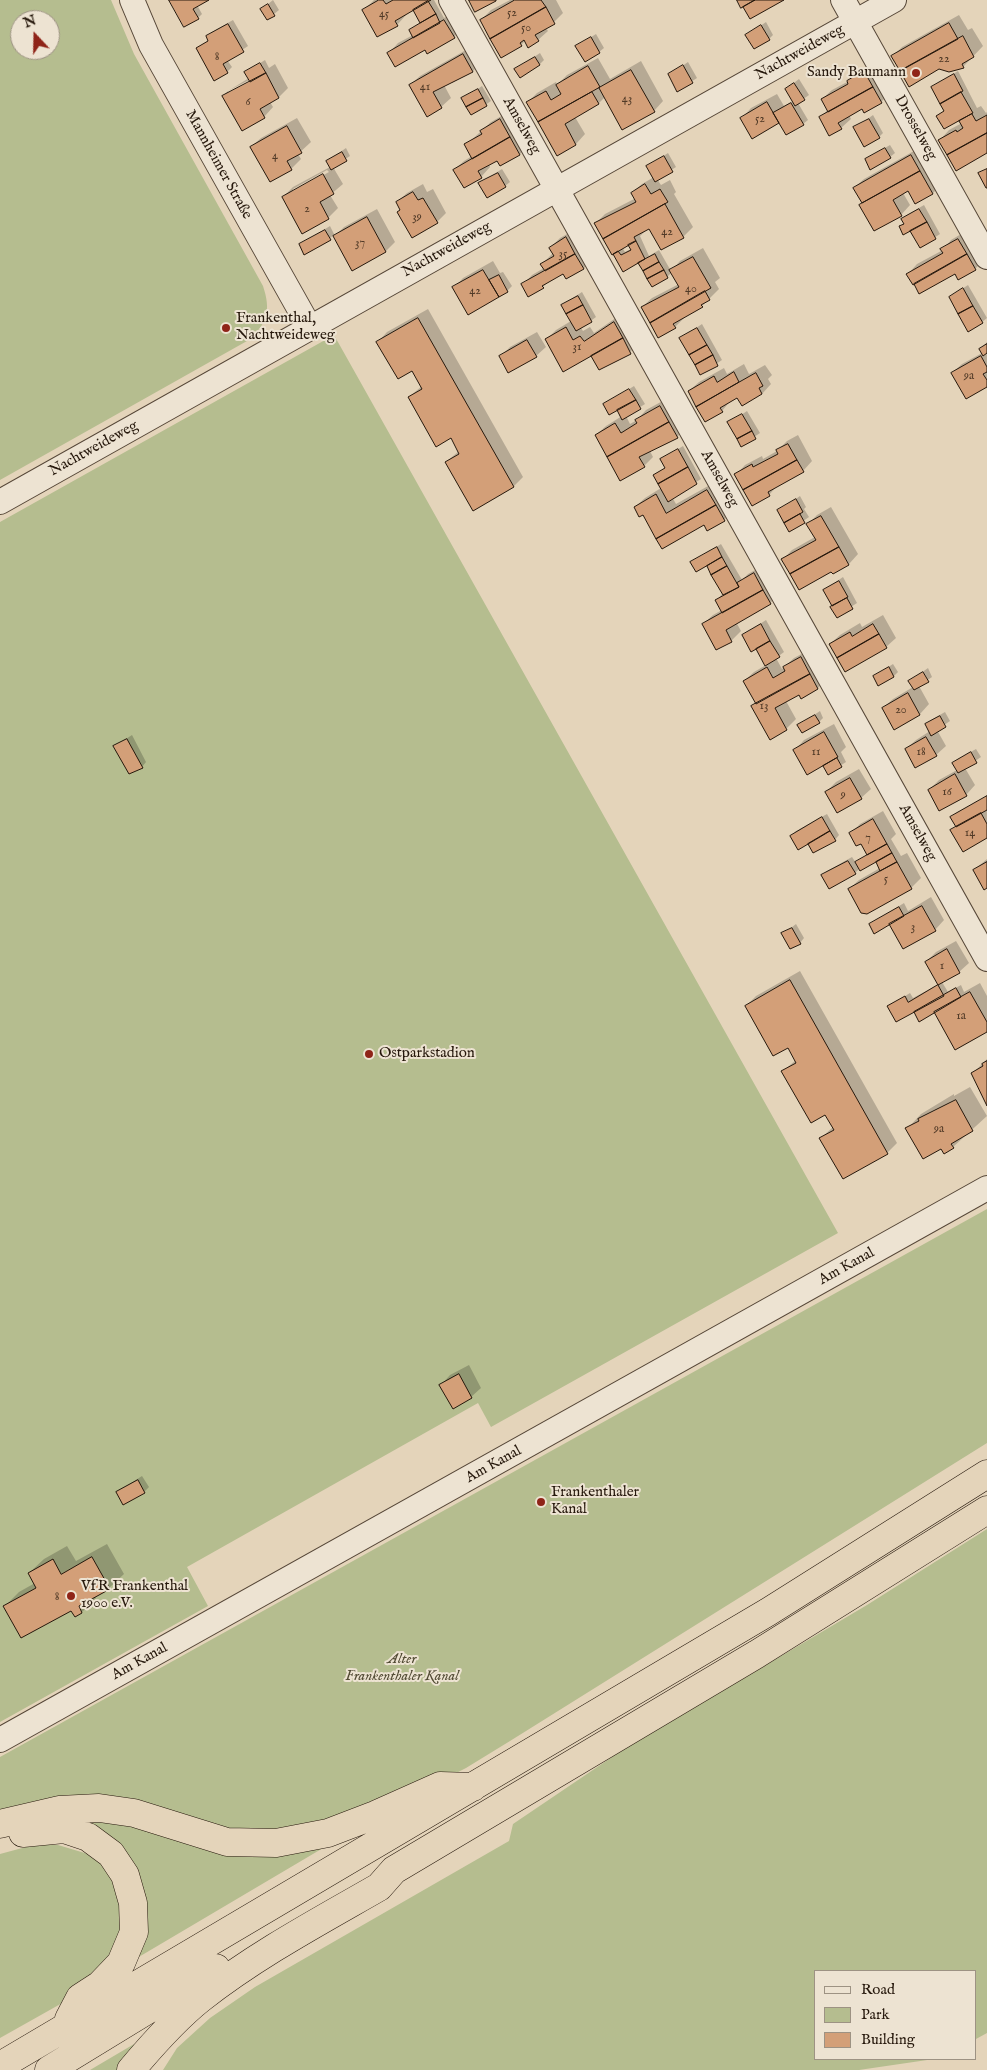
<!DOCTYPE html>
<meta charset="utf-8">
<style>
body{margin:0}
#map{position:relative;width:987px;height:2070px;overflow:hidden;background:#e4d4ba;font-family:"IM FELL English",serif}
canvas{display:block}
.legend{position:absolute;left:814px;top:1970px;width:162px;height:90px;box-sizing:border-box;background:#ede3d2;border:1px solid #9d9283;margin:0;padding:6px 9px;list-style:none;font-size:15px;color:#26180c}
.legend li{display:flex;align-items:center;gap:10px;height:25px}
.legend b{width:25px;border:1px solid #9d9283}
.north{position:absolute;left:10px;top:10px;width:50px;height:50px;box-sizing:border-box;background:#ede3d2;border:1px solid #9d9283;border-radius:50%;rotate:339deg;font-size:14px;font-weight:700;line-height:20px;text-align:center;color:#26180c}
.north::after{content:'';display:block;margin:auto;width:18px;height:22px;background:#8f2418;clip-path:polygon(50% 0,100% 100%,50% 72%,0 100%)}
</style>
<div id="map">
<canvas width="987" height="2070"></canvas>
<ul class="legend">
<li><b style="height:6px;background:#ede3d2"></b>Road</li>
<li><b style="height:14px;background:#b5bd8f"></b>Park</li>
<li><b style="height:14px;background:#d39f78"></b>Building</li>
</ul>
<div class="north">N</div>
</div>
<script>
const ctx = document.querySelector('canvas').getContext('2d');
ctx.lineJoin = 'round';
function fillPath(path, color) {
  ctx.fillStyle = color;
  ctx.fill(path, 'evenodd');
}
function stroke(path, color, width, dash) {
  ctx.strokeStyle = color;
  ctx.lineWidth = width;
  ctx.lineCap = dash ? 'butt' : 'round';
  ctx.setLineDash(dash || []);
  ctx.stroke(path);
}
function label(font, color, halo, rows, align = 'center') {
  ctx.font = font + ' "IM FELL English",serif';
  ctx.lineWidth = 4;
  ctx.setLineDash([]);
  ctx.textBaseline = 'middle';
  ctx.strokeStyle = halo;
  ctx.fillStyle = color;
  for (const [text, x, y, turn = 0] of rows) {
    ctx.save();
    ctx.translate(x, y);
    ctx.rotate((+turn || 0) * Math.PI / 180);
    ctx.textAlign = isNaN(turn) ? turn : align;
    if (halo) ctx.strokeText(text, 0, 0);
    ctx.fillText(text, 0, 0);
    ctx.restore();
  }
}
fillPath(new Path2D(`
 M0,0H111L134,54L263,286C271,310 268,324 247,341L0,480ZM20,20H50V50H20Z
 M334,335L838,1233L491,1427L478,1403L187,1567L208,1606L0,1722V522Z
 M987,1209V1443L510,1741L466,1768L413,1795L290,1836L200,1826L0,1816V1757Z
 M987,1529V2033L976,2039V1971H816V2059H934L859,2070H163L177,2048L210,2018L255,1987L509,1841L513,1824L618,1753L867,1605Z
 M104,1817L340,1838L132,1961L145,1911L63,1820Z
 M37,1844L58,1845L88,1854L113,1872L127,1922L96,1984L0,2038V1854Z
 M146,2037L117,2070H90Z`), '#b5bd8f');
fillPath(new Path2D(`
 M170,0H206L197,5L202,14L198,18Z
 M273,0L279,10L268,19L262,9Z
 M374,0H434L444,18L454,12L463,28L454,37L425,48L389,53L398,43L413,35L410,30L421,22L418,7L405,13L406,15L397,25L364,10Z
 M510,0H556L563,13L554,22L545,27L548,31L538,40L525,41L521,45L481,20L491,10Z
 M959,15L968,30L972,28L983,46L963,67L893,56L902,47Z
 M233,20L248,46L227,60L232,67L227,72L197,48L209,40L207,37L212,32Z
 M766,22L773,35L769,39L747,35Z
 M596,34L604,48L599,52L577,46Z
 M473,46L482,62L473,71L452,83L451,81L444,85L451,98L441,107L410,85L420,76Z
 M540,53L544,60L540,64L516,69Z
 M598,58L610,79L641,61L663,101L654,111L605,97L599,103L575,117L585,134L576,144L557,154L528,102L537,93L556,82L557,85L567,75Z
 M265,60L269,68L275,64L288,88L279,97L270,102L273,107L264,117L223,96L228,91L229,93L251,82V79L228,91L249,78L246,72Z
 M688,62L697,78L678,90L669,75Z
 M874,62L891,92L881,102L862,108L849,115L851,119L841,128L820,117L828,110L822,99L832,90L849,81L858,72Z
 M958,71L977,108L981,106L986,113L987,112V152L940,140L949,130L962,123L960,121L965,117L938,116L945,110L932,87Z
 M799,79L809,95L798,103L808,120L803,124L742,118L751,108L777,94L784,106L793,101L786,89Z
 M482,86L491,101L472,114L463,99Z
 M510,111L529,145L520,154L501,165L497,159L489,164L490,167L481,177L454,170L464,161L472,156L466,145L491,122Z
 M873,115L883,133L879,137L855,128Z
 M297,118L311,142L298,154L301,159L291,169L270,181L251,147L261,138Z
 M890,145L895,153L890,157L866,159Z
 M921,147L942,184L933,193L916,202L908,189L903,193L910,205L901,215L863,203L854,188L864,179Z
 M346,148L350,156L333,167L343,184L330,195L338,208L328,218L303,232L283,197L293,187L330,167L327,161ZM327,170L329,172L293,192V189Z
 M668,153L676,167L657,179L661,185L670,180L676,192L674,194L693,227L683,237L650,227L640,236L649,256L659,250L671,271L680,261L703,248L720,278L715,282L719,289L702,306L684,316V318L675,327L642,307L652,298L679,284L672,272L667,277L639,261L612,253L595,224L605,214L636,198L632,193L642,184L654,177L648,166ZM633,242L631,249L625,252L622,247Z
 M502,169L510,182L505,186L480,183Z
 M423,184L427,192L433,189L446,213L437,222L401,210L397,202L407,193Z
 M924,205L940,234L920,247L911,230L900,227L905,222L903,219L907,215Z
 M377,209L395,242L386,251L353,270L333,235L330,239L300,244L330,226L335,236L344,227Z
 M576,229L593,259L584,268L564,272L550,280L543,287L523,285L532,275L544,268L542,264L553,253L550,248L560,238Z
 M968,230L984,260L975,269L955,273L908,274L917,264L943,250L951,240Z
 M493,261L500,273L503,272L512,286L507,291L468,313L454,288L463,278Z
 M968,285L987,318L982,322L950,297Z
 M582,292L596,317L581,328L583,331L590,327L594,333L623,313L640,343L630,352L600,368L592,354L546,340L556,330L571,321L562,305Z
 M428,309L523,477L514,486L446,462L459,451L451,437L409,397L422,386L413,369L378,342L387,332Z
 M702,324L722,360L701,374L681,338Z
 M537,332L546,347L536,356L500,357L510,347Z
 M987,342V386L952,373L962,364L982,353L980,349Z
 M744,364L749,374L765,365L772,375L768,379L771,384L762,394L738,396L731,400L722,411L706,420L689,391L699,382L724,368L727,374Z
 M634,386L645,404L626,416L630,424L637,420L646,410L670,397L687,427L677,437L650,451L653,457L644,466L596,435L606,426L622,416L617,409L604,405Z
 M747,411L760,433L742,445L729,423Z
 M798,435L812,461L803,471L778,485L769,495L736,475L745,465L762,456L763,459L777,451L787,441Z
 M683,446L701,479L672,497L676,504L717,481L733,511L724,520L705,524L644,514L635,507L645,498L661,488L654,475L666,467L662,459Z
 M800,496L806,507L804,509L809,517L789,531L778,511Z
 M831,507L858,554L849,564L833,573L832,570L783,559L792,550L815,537L808,524L817,515Z
 M721,544L742,580L748,574L764,565L780,594L770,603L736,622L741,631L731,641L717,649L703,624L713,615L722,610L717,600L723,593L707,564L692,562Z
 M843,577L857,603L837,616L824,590Z
 M883,615L896,638L886,647L830,644L840,635L860,623L862,627Z
 M766,620L784,652L776,658L782,669L794,658L811,649L827,678L818,688L802,697L799,693L786,701L796,719L786,729L770,738L757,703L744,681L754,672L766,665L756,647L743,635Z
 M893,664L898,672L894,676H874Z
 M928,668L932,677L919,686L929,704L920,714L894,728L883,708L893,699L913,687L910,681Z
 M820,711L823,718L819,722L799,725Z
 M945,712L950,721L937,730L946,746L936,755L906,749L916,740L930,731L927,725L931,720Z
 M834,724L846,747L841,752L846,762L829,773L824,764L795,750L804,740Z
 M132,735L146,762L142,767L115,746Z
 M976,749L981,757L965,768L975,785L966,795L929,790L939,780L957,770L954,763L958,759Z
 M859,769L871,789L861,798L826,792L836,782Z
 M987,796V836L952,830L957,826L952,817L956,813Z
 M883,811L896,834L891,839L901,856L907,853L921,878L911,888L867,913L849,889L859,880L880,868L876,861L860,868L855,873L823,875L827,871L852,857L856,863L868,854L861,843L851,833L860,824Z
 M827,814L839,835L835,840L809,842L791,836L796,831Z
 M987,859V887L974,870Z
 M931,897L944,920L935,930L890,923L870,924L904,903L908,911Z
 M796,924L804,938L800,943L783,934Z
 M956,941L969,963L959,972L942,982L948,992L961,985L964,992L980,983L987,996V1030L935,1011L914,1010L889,1006L910,993L913,998L939,984L926,962L936,952Z
 M800,971L897,1143L887,1153L843,1177L821,1138L833,1127L826,1113L783,1071L796,1060L788,1046L746,1006L756,996Z
 M987,1059V1102L973,1073Z
 M970,1087L987,1116L953,1147H942L907,1129L921,1114L954,1094V1096Z
 M469,1365L481,1388L471,1397L441,1385L450,1375Z
 M142,1476L149,1487L144,1492H117Z
 M107,1544L124,1574L109,1588L95,1596L96,1598L82,1612L76,1615L72,1609L5,1606L19,1592L35,1583L29,1573L44,1559L67,1546L76,1561Z`), '#0003');
const building = new Path2D(`
 M169,0H209L193,9L199,19L184,27Z
 M379,0H383L386,4L393,0H431L395,21L398,26L377,37L362,10Z
 M469,0H496V1L475,12Z
 M515,0H541L546,7L490,39L480,20Z
 M737,0H755L741,8Z
 M755,0H784L750,19L743,7Z
 M428,1L436,14L420,23L413,10Z
 M268,4L275,16L267,20L260,9Z
 M546,7L555,24L535,35L539,41L528,48L524,40L520,43L522,46L501,58L490,39Z
 M436,14L440,23L413,38L409,30Z
 M444,20L455,38L427,54L425,50L395,67L387,53Z
 M949,23L958,39L900,71L891,56Z
 M228,24L244,52L223,64L228,73L214,81L196,48L208,41L206,36Z
 M761,25L770,40L754,49L745,35Z
 M963,36L974,57L962,64L964,68L949,72L939,69L909,87L900,71Z
 M591,37L600,53L585,62L575,46Z
 M463,54L473,72L433,92L442,108L427,117L409,85Z
 M535,57L540,65L520,78L514,69Z
 M260,63L266,73L250,82L244,72Z
 M683,65L693,83L677,92L668,74Z
 M588,66L600,87L538,122L526,102L546,91L551,100L561,94L556,85Z
 M631,70L655,112L622,130L599,88Z
 M864,71L873,87L828,112L821,99L848,84L847,81Z
 M266,73L279,98L260,109L265,118L242,131L222,96Z
 M954,74L963,91L940,104L931,87Z
 M794,83L805,100L795,106L785,89Z
 M873,87L882,103L864,113L862,109L838,123L842,129L829,136L819,117Z
 M478,89L483,98L466,107L461,98Z
 M592,92L599,104L565,124L576,145L557,156L538,122Z
 M961,92L973,113L944,129L936,116L944,111L940,104Z
 M483,98L487,106L471,115L466,107Z
 M767,102L779,123L752,139L740,118Z
 M791,103L804,125L786,135L773,113Z
 M972,114L976,121L987,115V133L947,155L938,140L956,130L957,132L963,128L959,121Z
 M500,119L510,137L472,159L464,144L482,134L480,131Z
 M869,119L880,138L864,147L853,127Z
 M287,126L302,153L287,161L292,170L270,182L250,147Z
 M987,133V153L956,171L947,155Z
 M510,137L520,155L500,166L497,161L478,171L482,178L464,188L453,170Z
 M885,148L891,158L870,170L865,159Z
 M342,152L347,161L331,170L326,161Z
 M911,155L920,171L862,203L853,188Z
 M664,156L673,172L655,182L646,166Z
 M987,169V188H986L978,173Z
 M920,171L933,194L915,204L908,191L893,200L902,216L874,231L859,205Z
 M498,173L506,187L487,198L478,183Z
 M323,174L334,194L320,202L329,219L302,234L282,197Z
 M645,184L651,194L660,189L668,202L603,239L594,223L636,202L631,193Z
 M413,192L418,200L423,198L438,223L412,238L397,212L400,210L396,202Z
 M665,204L684,238L661,250L649,229L634,237L636,241L612,255L603,239Z
 M919,209L927,222L903,235L899,226L904,224L901,219Z
 M367,217L386,252L352,271L333,236Z
 M927,222L936,239L920,248L910,231Z
 M325,230L331,240L304,255L299,244Z
 M566,237L575,254L545,271L540,264L554,256L549,248Z
 M958,239L967,254L913,285L906,274L943,253L940,249Z
 M636,241L645,259L623,272L613,254L618,251L621,255L631,250L628,245Z
 M575,254L584,269L566,279L563,274L542,286L544,288L528,297L521,284Z
 M655,254L659,262L643,271L638,263Z
 M967,254L976,270L958,280L955,274L919,294L914,284Z
 M693,257L711,288L650,323L641,307L679,287L669,270Z
 M659,262L664,270L647,279L643,271Z
 M483,270L499,297L468,315L452,287Z
 M664,270L668,278L652,287L647,279Z
 M499,275L508,292L499,297L489,280Z
 M963,288L973,306L958,314L949,297Z
 M705,291L710,300L701,305L703,307L673,324L676,328L658,338L650,323Z
 M578,296L583,305L566,314L561,305Z
 M583,305L592,322L576,331L566,314Z
 M973,306L983,323L968,332L958,314Z
 M418,318L514,487L473,511L445,462L459,454L451,438L436,447L408,397L422,389L412,371L398,379L376,342Z
 M614,322L623,338L563,372L545,339L566,327L573,340L580,336L584,341Z
 M697,328L707,345L689,355L679,338Z
 M623,338L631,354L599,370L591,356Z
 M527,340L537,357L508,373L499,356Z
 M987,344V353L983,356L979,349Z
 M707,345L713,355L695,365L689,355Z
 M713,355L718,366L700,375L695,365Z
 M981,356L987,367V372L983,374L987,380V387L966,399L951,373Z
 M734,372L739,382L696,407L688,391L714,376L717,382Z
 M756,373L763,386L759,388L762,394L742,406L737,398L720,408L723,412L705,422L696,407Z
 M629,389L636,400L609,415L603,404Z
 M636,400L641,409L622,420L617,410Z
 M660,406L669,422L607,457L595,435L615,423L621,433L637,423L635,420Z
 M742,414L752,431L737,439L727,422Z
 M669,422L678,438L639,457L645,467L620,481L607,457Z
 M752,431L756,439L741,447L737,439Z
 M788,444L797,460L743,490L734,474L752,464L753,467L778,454L776,450Z
 M678,449L688,467L658,484L653,475L665,468L660,459Z
 M797,460L804,472L768,492L770,496L752,506L743,490Z
 M688,467L697,484L668,502L658,484Z
 M707,490L716,505L656,539L643,515L639,517L634,507L656,494L666,513Z
 M796,499L803,512L784,523L777,510Z
 M716,505L725,521L707,531L704,525L662,549L656,539Z
 M800,514L805,523L789,532L784,523Z
 M821,516L839,547L790,574L781,559L816,540L806,524Z
 M717,547L722,557L696,572L690,562Z
 M839,547L849,565L833,574L831,572L799,590L790,574Z
 M722,557L727,566L711,575L707,566Z
 M727,566L739,587L723,595L711,575Z
 M754,573L763,590L722,613L715,600L739,587L737,583Z
 M839,581L848,597L832,606L823,590Z
 M763,590L771,604L726,630L732,642L716,650L702,624Z
 M847,598L853,609L837,618L830,607Z
 M761,624L770,641L751,652L742,635Z
 M873,624L879,634L837,658L829,644L850,632L852,636Z
 M879,634L887,648L845,672L837,658Z
 M770,641L780,657L765,666L756,649Z
 M801,657L810,674L756,704L743,681L767,667L773,678L785,671L783,667Z
 M889,667L894,677L878,686L873,676Z
 M923,672L929,682L914,690L908,681Z
 M810,674L818,689L801,699L799,695L775,708L787,730L770,740L751,706Z
 M908,693L920,715L894,730L882,708Z
 M815,715L820,723L802,733L797,725Z
 M940,716L946,727L931,736L925,724Z
 M824,732L838,757L807,775L793,750Z
 M926,737L937,756L915,768L905,749Z
 M127,739L143,768L129,774L113,746Z
 M971,752L977,763L958,773L952,763Z
 M837,758L842,767L828,775L823,766Z
 M955,774L967,796L939,811L928,790Z
 M850,778L862,799L837,813L825,792Z
 M987,796V810L956,827L950,817Z
 M981,813L987,824V838L963,852L950,830Z
 M822,817L830,831L798,850L790,836Z
 M873,819L887,844L867,855L861,844L856,846L849,833Z
 M830,831L836,841L813,853L808,844Z
 M887,844L892,853L860,871L855,862Z
 M892,853L897,862L880,871L876,862Z
 M848,861L856,874L829,889L821,875Z
 M897,862L912,889L867,914L861,913L848,889Z
 M987,862V888L984,890L973,870Z
 M922,906L936,931L903,949L889,924Z
 M899,907L904,916L874,934L869,924Z
 M792,928L801,944L790,949L781,933Z
 M947,949L960,973L938,985L925,962Z
 M790,980L888,1154L843,1179L819,1138L834,1130L825,1115L811,1123L781,1071L796,1063L788,1048L773,1056L745,1006Z
 M938,985L944,996L896,1022L887,1006L905,996L908,1002Z
 M956,988L961,997L919,1022L914,1012Z
 M970,992L987,1022V1032L955,1050L934,1012Z
 M987,1061V1106L971,1073L983,1066L982,1064Z
 M956,1100L973,1131L951,1144L954,1148L944,1154L941,1149L923,1159L905,1128L919,1121L918,1119Z
 M459,1374L472,1398L453,1409L439,1385Z
 M138,1480L145,1493L123,1505L116,1492Z
 M92,1557L110,1589L79,1606L82,1613L75,1617L71,1611L21,1638L3,1606L36,1588L28,1573L53,1559L61,1574Z`);
fillPath(building, '#d39f78');
stroke(building, '#26180c', 1);
const street = new Path2D(`
 M132,0L151,45L310,328
 M451,0L987,959
 M843,0L987,257
 M0,502L894,0
 M0,1740L987,1188`);
const highway = new Path2D(`
 M0,1824L59,1810L99,1808L134,1813L227,1842L276,1843L328,1833L375,1815L440,1786L473,1787
 M23,1833L64,1829L88,1837L111,1854L125,1875L133,1903L134,1932L121,1963L100,1985L80,1998L69,2019
 M0,2066L768,1612L987,1474
 M49,2070L216,1968
 M131,2070C152,2045 175,2019 200,1999C256,1955 318,1922 379,1887L394,1870L757,1654L987,1510`);
stroke(street, '#564738', 26);
stroke(highway, '#26180c', 29);
stroke(street, '#ede3d2', 24);
stroke(highway, '#e4d4ba', 28);
for (const [x, y, r, color] of [
 [916,73,5,"#8f2418"],
 [226,328,5,"#8f2418"],
 [369,1054,5,"#8f2418"],
 [541,1502,5,"#8f2418"],
 [71,1596,5,"#8f2418"]
]) {
  const dot = new Path2D();
  dot.arc(x, y, r, 0, 2 * Math.PI);
  ctx.fillStyle = color;
  ctx.fill(dot);
  stroke(dot, '#ede3d2', 2);
}
label('12px', '#513a27', null, [
 ["52",512,14],
 ["45",384,15],
 ["50",526,29],
 ["8",217,58],
 ["22",944,60],
 ["41",425,88],
 ["43",627,100],
 ["6",248,103],
 ["52",760,120],
 ["4",275,157],
 ["2",307,210],
 ["39",417,218],
 ["42",667,233],
 ["37",360,244],
 ["35",563,255],
 ["40",691,290],
 ["42",475,292],
 ["31",577,348],
 ["9a",969,377],
 ["13",764,707],
 ["20",901,711],
 ["11",816,753],
 ["18",921,753],
 ["16",947,793],
 ["9",843,796],
 ["14",970,834],
 ["7",868,839],
 ["5",886,880],
 ["3",913,928],
 ["1",942,967],
 ["1a",961,1017],
 ["9a",939,1130],
 ["8",57,1598]
]);
label('15px', '#26180c', '#ede3d2', [
 ["Nachtweideweg",800,53,-29],
 ["Amselweg",521,126,61],
 ["Drosselweg",915,128,61],
 ["Mannheimer Straße",218,165,61],
 ["Nachtweideweg",447,250,-29],
 ["Nachtweideweg",94,449,-29],
 ["Amselweg",719,479,61],
 ["Amselweg",917,833,61],
 ["Am Kanal",847,1267,-29],
 ["Am Kanal",494,1465,-29],
 ["Am Kanal",140,1662,-29]
]);
label('15px', '#26180c', '#ede3d2', [
 ["Sandy Baumann",906,73,"right"],
 ["Frankenthal,",236,319],
 ["Nachtweideweg",236,336],
 ["Ostparkstadion",379,1054],
 ["Frankenthaler",551,1493],
 ["Kanal",551,1510],
 ["VfR Frankenthal",81,1587],
 ["1900 e.V.",81,1604]
], 'left');
label('italic 15px', '#514a33', '#ede3d2', [
 ["Alter",402,1660],
 ["Frankenthaler Kanal",402,1677]
]);
</script>
